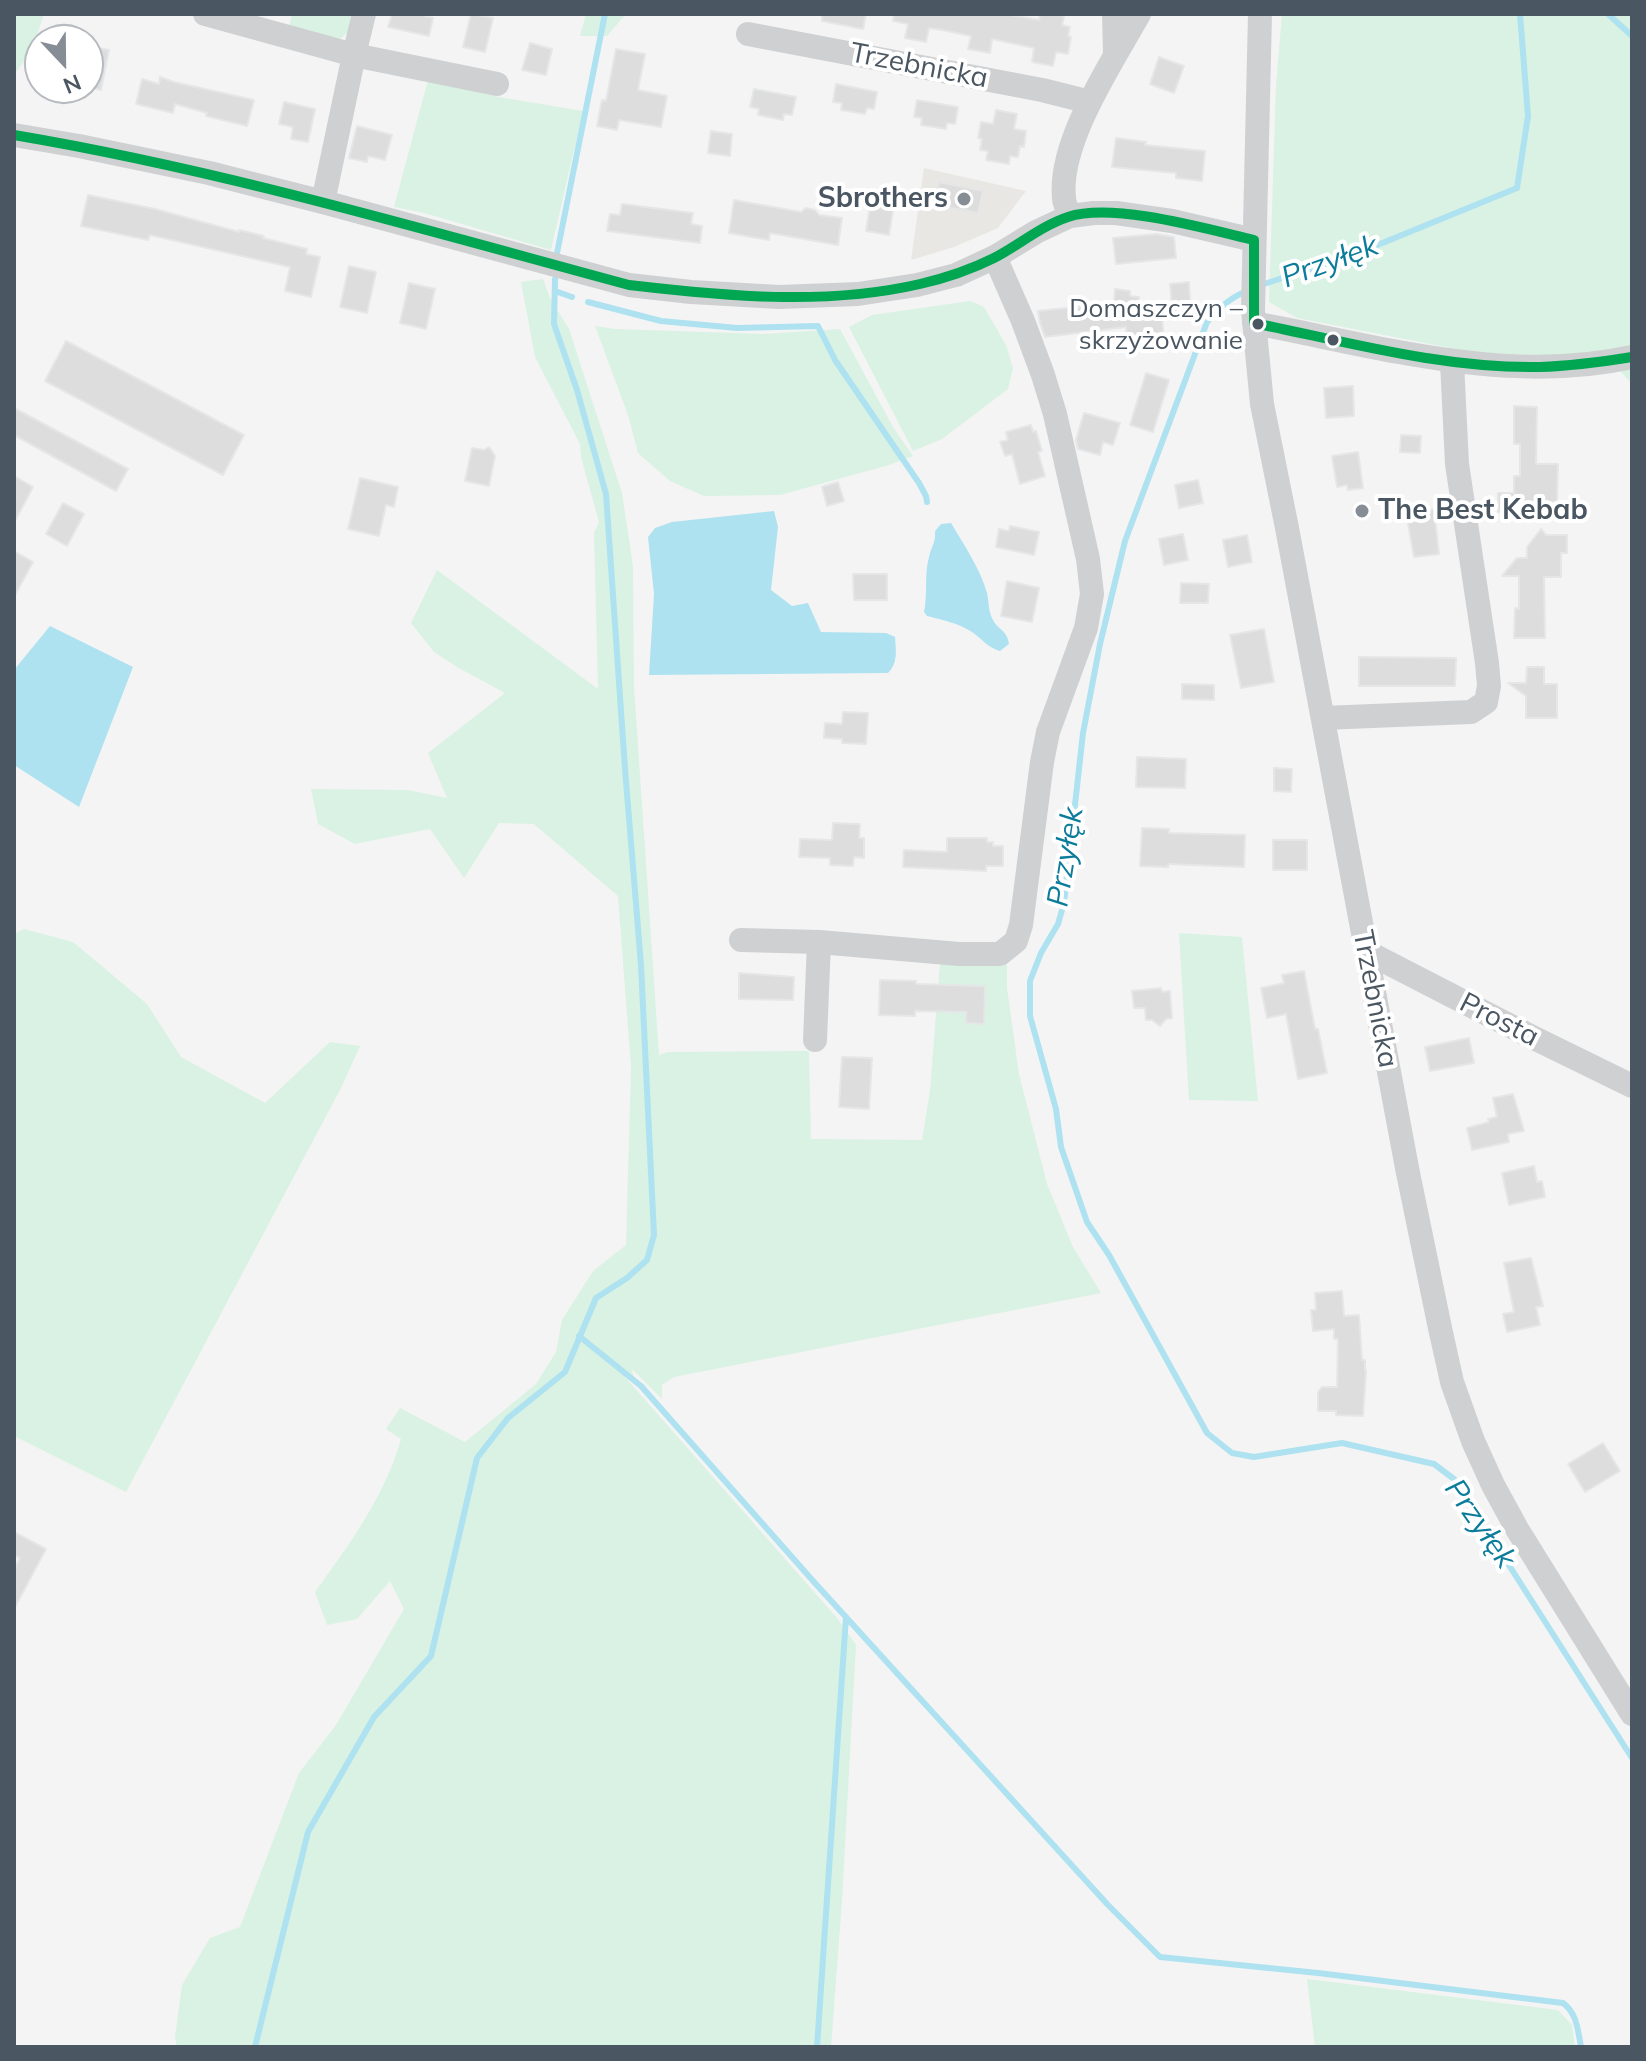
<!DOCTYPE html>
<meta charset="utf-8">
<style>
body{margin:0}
#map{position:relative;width:1646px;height:2061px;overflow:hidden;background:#f4f4f4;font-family:Mulish,sans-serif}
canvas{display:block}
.frame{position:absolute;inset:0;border:16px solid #4a5661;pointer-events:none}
.north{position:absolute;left:24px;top:24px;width:80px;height:80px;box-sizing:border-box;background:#fff;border:2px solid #b7bbc0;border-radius:50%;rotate:158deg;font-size:22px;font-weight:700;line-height:32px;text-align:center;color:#4a5661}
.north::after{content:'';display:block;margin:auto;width:28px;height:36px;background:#868d94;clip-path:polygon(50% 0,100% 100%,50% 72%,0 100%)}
</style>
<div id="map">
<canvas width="1646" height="2061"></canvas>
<div class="frame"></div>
<div class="north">N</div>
</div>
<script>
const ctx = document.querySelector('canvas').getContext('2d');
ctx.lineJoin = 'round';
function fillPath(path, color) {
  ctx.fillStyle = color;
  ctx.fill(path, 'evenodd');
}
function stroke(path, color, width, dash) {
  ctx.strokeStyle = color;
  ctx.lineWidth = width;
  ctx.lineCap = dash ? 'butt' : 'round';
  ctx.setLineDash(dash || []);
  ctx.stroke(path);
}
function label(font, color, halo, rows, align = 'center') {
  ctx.font = font + ' Mulish,sans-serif';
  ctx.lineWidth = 8;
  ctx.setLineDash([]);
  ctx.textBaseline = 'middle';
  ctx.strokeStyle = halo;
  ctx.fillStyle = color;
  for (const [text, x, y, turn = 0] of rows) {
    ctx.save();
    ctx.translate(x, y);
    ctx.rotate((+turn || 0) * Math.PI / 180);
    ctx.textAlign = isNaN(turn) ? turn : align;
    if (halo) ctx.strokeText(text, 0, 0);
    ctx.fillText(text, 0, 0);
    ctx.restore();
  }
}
fillPath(new Path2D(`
 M924,168L1026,191L998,228L954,247L911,260Z`), '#e8e7e3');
fillPath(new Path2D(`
 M14,14H44L32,50L14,75Z
 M292,14H355L351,30L340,39L288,31Z
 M586,14H626L607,36H580Z
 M1282,14H1632V384L1607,357L1476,353L1297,318L1269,302L1276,86Z
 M428,80L499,97L583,111L551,250L424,213L394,207Z
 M543,279L550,298L569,329L622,493L633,566L634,687L659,1055L668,1052L809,1051L811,1139L922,1140L930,1091L940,963L1007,960V988L1019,1074L1047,1184L1073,1247L1101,1293L674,1377L662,1385V1399L632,1369L634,1381L625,1377L837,1618L856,1645L842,1900L831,2047H177L175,2037L182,1985L210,1938L240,1927L299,1773L336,1725L404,1609L390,1581L357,1619L327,1625L315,1592C349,1545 385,1496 401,1439L386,1429L400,1408L465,1442L536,1384L556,1352L562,1320L593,1271L626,1245L631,1067L618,896L534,824L499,823L464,878L430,829L355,844L318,824L311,789L407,790L447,798L428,753L505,693L457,667L434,652L411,623L437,570L598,689L594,533L599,522L581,457L580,444L535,357L521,282Z
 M970,301L984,307L1006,345L1013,368L1008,389L942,439L913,451L849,327L872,315Z
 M595,326L615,329L763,334L840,329L893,427L913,456L889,465L780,495L704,496L670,481L638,453L628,415Z
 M24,929L73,942L147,1004L181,1057L265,1103L330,1042L360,1046L341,1088L126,1492L14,1436V934Z
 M1179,933L1242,937L1258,1101L1189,1100Z
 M1307,1979L1558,2010L1572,2025L1575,2047H1315Z`), '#d9f2e3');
fillPath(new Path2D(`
 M774,511L778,527L771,590L792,606L808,603L821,632L886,633L895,637C896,651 898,663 888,673L649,675L654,594L648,537L655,528L672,522Z
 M951,523C964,545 980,568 987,593C989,601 988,610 992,618C997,630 1007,629 1009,644L1000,651C988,648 981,638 972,632C958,623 943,620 927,616L924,612C928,594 924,575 929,557C931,547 936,543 935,531L941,524Z
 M50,626L133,667L79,807L14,765V670Z`), '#aee2f0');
stroke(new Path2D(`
 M1608,14L1632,36
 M557,253L605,14
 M1261,285L1353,255L1517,188L1528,116L1520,14
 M555,291L572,297
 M1247,291C1229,298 1220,308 1207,322L1125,541L1100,644L1083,733L1064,903L1058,924L1041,953L1030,981V1016L1056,1109L1061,1147L1087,1222L1109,1255L1207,1433L1232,1453L1254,1457L1342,1443L1434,1464L1454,1479L1632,1758
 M588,302L661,321L737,328L818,326L835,360L919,483L926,496L927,502
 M579,1336L641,1386L814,1582L1108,1905L1160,1957L1318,1973L1563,2003C1577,2013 1578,2031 1581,2047
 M255,2047L308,1832L374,1717L431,1656L477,1458L508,1418L565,1372L596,1298L627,1278L647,1260L654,1235L641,965L625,769L606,494L577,390L554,324L555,279
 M817,2047L846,1617`), '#aee2f0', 6);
const building = new Path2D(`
 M392,14H424V16L433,18L429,36L388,27Z
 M471,14L493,18L485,52L463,47Z
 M822,14H866L863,29L822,21Z
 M894,14H1005L1039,20L1040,14H1055L1064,16L1062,25L1070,27L1068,36L1071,37L1068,54L1056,52L1053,66L1032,62L1034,48L992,39L990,53L968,49L971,36L942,30L929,28L926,42L905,38L908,24L893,21Z
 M530,43L552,49L546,75L522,70Z
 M88,46L109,50L101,90L88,87Z
 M616,49L645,54L638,90L667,96L661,127L619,120L617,130L597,126L602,100L606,101Z
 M1159,57L1184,66L1174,93L1150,84Z
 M160,77L174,82L254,100L247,126L206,116L207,113L175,104L173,113L136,104L142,79L159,84Z
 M836,84L877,92L874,109L867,108L865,114L841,110L842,103L833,102Z
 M754,89L796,97L792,115L784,114L783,120L758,115L759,109L750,107Z
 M917,100L958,107L955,124L947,123L946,129L921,125L922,118L914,117Z
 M284,102L315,109L308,142L291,139L293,127L279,124Z
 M996,110L1017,114L1014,129L1026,131L1024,147L1020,146L1018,157L1010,156L1009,164L986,160L988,151L980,150L982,139L978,138L981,122L993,124Z
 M357,126L392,135L385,160L368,156L367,162L349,158Z
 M711,131L732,134L730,156L708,153Z
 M1116,138L1146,142L1145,145L1205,151L1202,181L1176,178V173L1112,167Z
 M939,182L983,191L978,213L935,205Z
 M88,195L155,209L239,232V230L264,236L263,238L307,249L306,254L320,257L311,297L285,291L290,267L150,235L148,240L81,226Z
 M734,200L801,212L806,208L815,210L819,215L842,218L838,245L770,233L769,240L729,233Z
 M871,200L894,204L889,235L866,231Z
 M622,204L693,213L691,224L702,226L700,243L607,231L610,214L620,215Z
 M1156,234L1174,237L1176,258L1116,264L1113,238Z
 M349,266L376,272L367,313L340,307Z
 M1189,282L1191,318L1173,319L1170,284Z
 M409,283L435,289L426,329L400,323Z
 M1115,289L1130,291V296L1139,297L1136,317L1162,316L1164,342L1127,344L1126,327L1045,337L1040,323L1038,311L1114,303Z
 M66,341L244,435L223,475L45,381Z
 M1146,373L1169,380L1153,432L1130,425Z
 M1353,386L1354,416L1326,418L1324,388Z
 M1514,406L1537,407L1536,464H1558L1557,502H1517L1516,512H1498V493H1514V476H1520V444H1514Z
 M14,408L128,469L116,491L14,435Z
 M1084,413L1120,423L1113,445L1103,442L1100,455L1078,449L1076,440Z
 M1031,425L1033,432L1036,431L1042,451L1038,452L1045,476L1020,484L1012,454L1005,456L1000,442L1008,440L1006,432Z
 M1401,435L1421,436L1420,453L1400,452Z
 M489,447L495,456L489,486L465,481L472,448L484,450Z
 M1358,452L1363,488L1348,490L1347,485L1337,487L1332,456Z
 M14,476L33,487L14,523Z
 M360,478L398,487L394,507L386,505L379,536L348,529Z
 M1198,480L1203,503L1179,508L1175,485Z
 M838,482L844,501L827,506L822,487Z
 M63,503L84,514L67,546L46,534Z
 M1434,509L1439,554L1414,557L1406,513Z
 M1010,526L1039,532L1034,555L996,547L999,529L1009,531Z
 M1541,529L1546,535H1567V553H1561V577H1544L1545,638H1514L1515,608L1519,609V576H1502L1517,558H1527V547Z
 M1183,534L1188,560L1164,565L1159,539Z
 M1247,535L1252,562L1228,567L1223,540Z
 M14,551L33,562L14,597Z
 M853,574H887V600H854Z
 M1007,581L1039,588L1032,622L1001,616Z
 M1181,583L1209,584L1208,603H1180Z
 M1264,629L1274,682L1241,688L1230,635Z
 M1359,657L1456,658L1455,686H1359Z
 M1527,667H1544V684H1557V718H1526V696L1508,683H1526Z
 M1182,684L1214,685V700L1182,699Z
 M843,712L868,713L866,744L842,743V739L824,738L825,723L842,724Z
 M1137,757L1186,759L1185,788L1136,787Z
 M1274,768L1292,769L1291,792L1274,791Z
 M833,823L860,824L859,838H864V858L854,857L853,866L830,865V858L799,857L800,839L832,840Z
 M1142,828L1169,829V833L1245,835L1244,867L1168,864V867L1140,866Z
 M947,838H987V842H993V846H1003V866H986V871L903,867L904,850L947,852Z
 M1273,840H1307V870H1273Z
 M1304,971L1315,1029H1318L1327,1073L1298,1079L1286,1014L1267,1018L1261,988L1284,983L1282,975Z
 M739,973L794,977L793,1000L739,999Z
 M880,980L916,981V984L985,986L984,1024L966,1023V1012L915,1011V1016L879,1015Z
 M1161,988L1162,992L1170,991L1172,1018L1166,1019L1160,1026L1152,1020H1146L1145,1008H1134L1132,991Z
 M1469,1038L1474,1063L1430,1071L1425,1047Z
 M842,1057L872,1058L869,1109L839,1107Z
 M1513,1094L1524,1131L1508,1134L1509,1142L1472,1150L1467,1128L1489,1122L1488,1119L1497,1117L1493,1098Z
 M1534,1166L1537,1182L1542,1181L1545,1197L1509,1205L1502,1173Z
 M1531,1258L1543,1306L1536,1307L1540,1325L1507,1332L1503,1314L1514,1312L1504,1263Z
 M1342,1291L1344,1316L1359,1315L1362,1360H1365V1370H1366L1363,1416L1336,1415V1411H1318V1392L1322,1387H1337L1338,1339H1334V1329L1313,1331L1311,1310H1316L1315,1293Z
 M1603,1443L1620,1471L1585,1492L1568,1464Z
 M14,1532L46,1549L14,1609V1570L20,1558L14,1555Z`);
fillPath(building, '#ddddde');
stroke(building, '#e5e6e7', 2);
stroke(new Path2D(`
 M205,14L354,55L364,14
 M1114,14L1115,54
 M1260,14L1253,310L1262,404L1287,528L1408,1173L1440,1328L1452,1382L1473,1441L1493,1485L1517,1529L1632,1714
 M748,34L1042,90L1090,102
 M14,135L79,146L209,173L323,202L629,285L691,292L779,297L858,294L917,285L956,275L995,257L1036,232L1070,216L1094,213H1116L1172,221L1254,240
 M323,202L354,55L497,84
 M1070,216C1068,211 1064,204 1064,198C1058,142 1112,63 1139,14
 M1254,323C1377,346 1506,385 1632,357
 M1323,718L1471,712L1486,702L1489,686L1487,663L1457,464L1452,362
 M741,940L819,942L959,954H1000L1016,941L1021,925L1042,762L1048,732L1086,628L1092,594L1088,559L1055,414L1043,375L1023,321L995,257
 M1367,952L1530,1036L1632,1086
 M815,1040L819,942`), '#ced0d2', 24);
stroke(new Path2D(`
 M14,135C222,170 425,230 629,285C724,296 825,306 920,284C946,278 970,270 994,258C1019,245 1041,226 1068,217C1113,202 1207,229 1254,240V323C1347,342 1444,369 1540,367C1571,366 1601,362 1632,357`), '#00a651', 10);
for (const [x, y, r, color] of [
 [964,199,8,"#868d94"],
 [1258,324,7,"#4a5661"],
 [1333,340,7,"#4a5661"],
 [1362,511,8,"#868d94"]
]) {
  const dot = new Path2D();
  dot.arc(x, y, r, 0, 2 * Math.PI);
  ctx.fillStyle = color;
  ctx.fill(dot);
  stroke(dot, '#fff', 3);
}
label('26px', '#4a5661', '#fff', [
 ["Domaszczyn –",1243,309],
 ["skrzyżowanie",1243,341]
], 'right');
label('28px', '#4a5661', '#fff', [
 ["Trzebnicka",919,66,11],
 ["Trzebnicka",1375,999,79],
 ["Prosta",1499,1020,27]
]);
label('bold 28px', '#4a5661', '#fff', [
 ["Sbrothers",948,199],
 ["The Best Kebab",1378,511,"left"]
], 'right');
label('italic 30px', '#0c7c9b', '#fff', [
 ["Przyłęk",1330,262,-20],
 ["Przyłęk",1066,857,-81],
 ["Przyłęk",1480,1524,55]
]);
</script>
